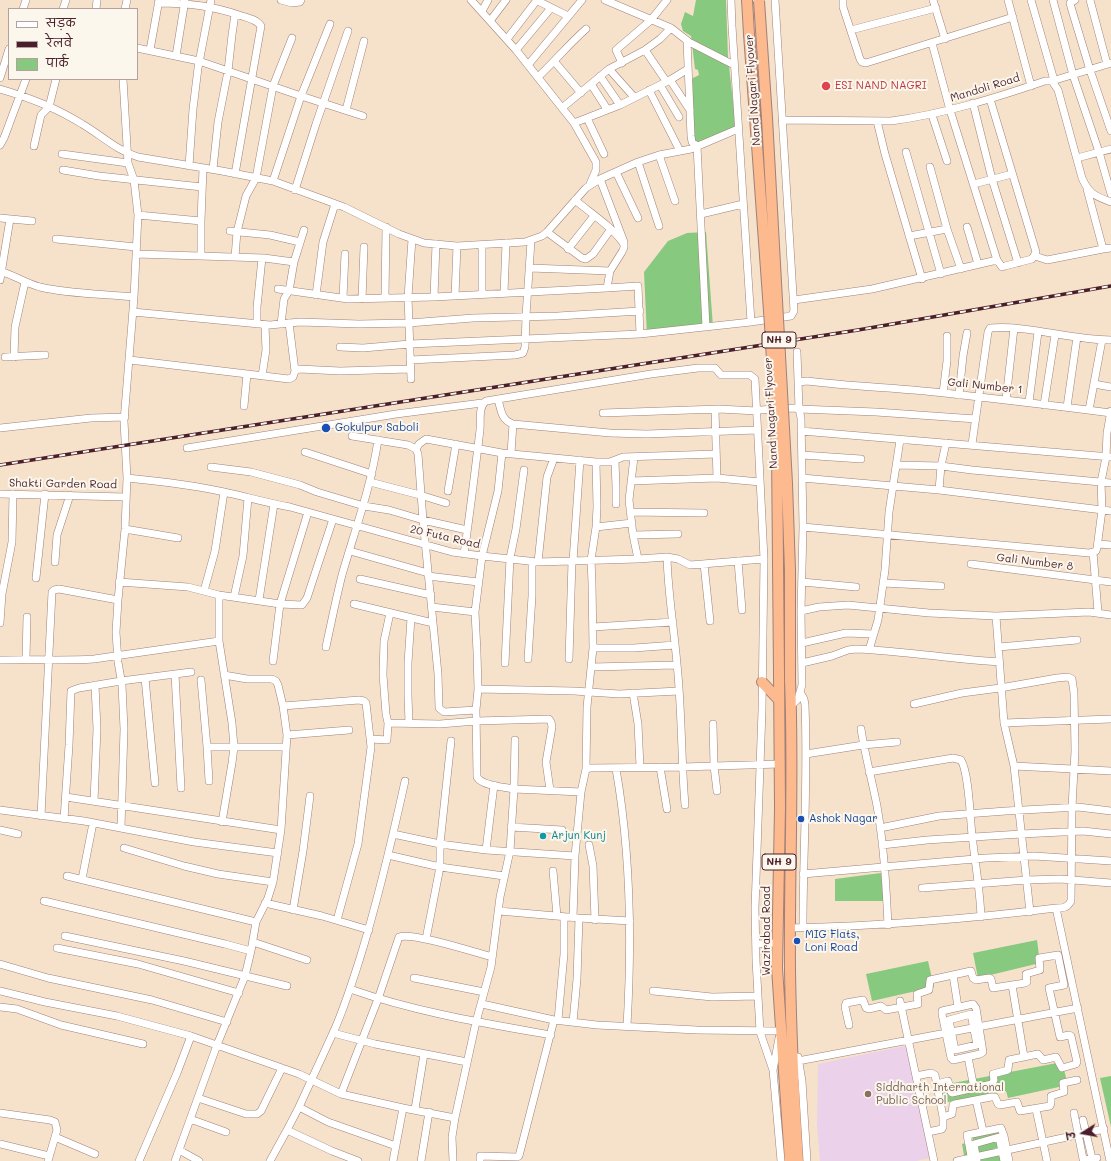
<!DOCTYPE html>
<html>
<head>
<meta charset="utf-8">
<style>
  body { margin:0 }
  #map { position:relative; width:1111px; height:1161px; overflow:hidden; background:#f6e2ca; font-family:Mali,"Playpen Sans Deva",sans-serif }
  canvas { display:block }
  .legend { position:absolute; left:8px; top:8px; width:130px; height:72px; box-sizing:border-box; background:#fbf7ec; border:1px solid #b4a19f; margin:0; padding:5px 7px; list-style:none; font-size:12px; color:#4a1f2b }
  .legend li { display:flex; align-items:center; gap:8px; height:20px }
  .legend b { width:20px; border:1px solid #b4a19f }
  .north { position:absolute; left:1063px; top:1113px; width:40px; height:40px; -webkit-text-stroke:3px #fbf7ec; paint-order:stroke; rotate:259deg; font-size:11px; font-weight:700; line-height:16px; text-align:center; color:#4a1f2b }
  .north::after { content:''; display:block; margin:auto; width:14px; height:18px; background:#4a1f2b; clip-path:polygon(50% 0,100% 100%,50% 72%,0 100%) }
</style>
</head>
<body>
<div id="map">
<canvas width="1111" height="1161"></canvas>
<ul class="legend">
<li><b style="height:5px;background:#fff"></b>सड़क</li>
<li><b style="height:5px;background:#4a1f2b"></b>रेलवे</li>
<li><b style="height:11px;background:#88c980"></b>पार्क</li>
</ul>
<div class="north">उ</div>
</div>
<script>
const context = document.querySelector('canvas').getContext('2d');
context.lineJoin = 'round';
function fillPath(path, color) {
  context.fillStyle = color;
  context.fill(path, 'evenodd');
}
function strokePath(path, color, width, dash) {
  context.strokeStyle = color;
  context.lineWidth = width;
  context.lineCap = dash ? 'butt' : 'round';
  context.setLineDash(dash || []);
  context.stroke(path);
}
function write(font, color, halo, rows, align = 'center') {
  context.font = font + ' Mali,sans-serif';
  context.lineWidth = 4;
  context.setLineDash([]);
  context.textBaseline = 'middle';
  context.strokeStyle = halo;
  context.fillStyle = color;
  for (const [text, x, y, turn = 0] of rows) {
    context.save();
    context.translate(x, y);
    context.rotate((+turn || 0) * Math.PI / 180);
    context.textAlign = isNaN(turn) ? turn : align;
    if (halo) context.strokeText(text, 0, 0);
    context.fillText(text, 0, 0);
    context.restore();
  }
}
const built = new Path2D(`
  M909,1045L930,1158L916,1161H820L817,1125L818,1064Z`);
const green = new Path2D(`
  M696,0H726L728,57L736,128L698,144L693,140L691,81L693,78L699,75L698,70L695,69L691,36L683,31L681,24L685,12L693,16Z
  M706,232L713,327L647,336L644,272L668,241L687,233Z
  M881,873L884,901H835V879Z
  M1037,940L1040,963L978,978L973,953Z
  M928,961L934,987L872,1001L866,974Z
  M1062,1062L1068,1085L1008,1098L1006,1091L938,1104L934,1083L948,1084Z
  M1111,1076V1127L1100,1078Z
  M998,1126L1005,1161H965L962,1144L973,1141L971,1132Z`);
const minor = new Path2D(`
  M281,0L292,3L300,2L301,0
  M471,0L516,50L574,123L596,162V170L590,184
  M536,0L568,16
  M605,0L671,28L689,42L734,65
  M731,0L732,26L751,322
  M843,0V7L860,59L862,62L866,63L1013,17
  M933,0L945,39
  M1008,0L1031,86
  M1031,0L1054,80
  M1053,0L1073,75L1099,152L1111,194
  M1075,0L1070,3L1071,7L1090,70L1111,131
  M1090,0L1107,64
  M158,3C189,3 213,6 242,16C249,18 257,20 261,26L235,174
  M23,9L26,0
  M63,9L66,0
  M96,9L97,0
  M125,9L127,0
  M482,11L488,0
  M490,21L506,0
  M851,30L936,8
  M507,39L537,0
  M687,41L691,136L692,142L697,146
  M137,48L199,61L301,96L363,116
  M150,50L159,0
  M516,50L551,8
  M645,50L666,81
  M176,56L185,0
  M554,61L581,93
  M622,63L616,50L651,20L667,0
  M528,65L582,0
  M609,69L634,97
  M600,76L620,105
  M538,77C555,61 569,44 586,29
  M0,78L9,49
  M670,80L690,110
  M1052,81L1111,63
  M591,84L607,109
  M660,85L679,117
  M0,89C28,97 57,108 82,124C101,135 116,150 138,157L222,171L273,181L344,207L399,234L424,243L457,246L525,242L542,236L547,232L586,188L600,179L638,162L659,155L691,149L738,129
  M649,90L680,151
  M990,99L1036,252L1032,259L1005,266L1002,267L997,260
  M973,103L992,179L1018,263
  M562,108L609,69L645,50L660,39L671,28
  M346,110L364,41
  M932,115L947,161
  M587,118L604,154
  M783,120L891,121C944,114 995,98 1045,81H1052L1058,90L1082,178C1089,194 1095,196 1111,202
  M877,121L885,154L922,279
  M574,123L620,105L670,80L688,69
  M0,145L4,138L26,79
  M34,146L41,115L49,107L56,79
  M697,146L706,327
  M906,152L941,274
  M62,154L128,163
  M659,155L675,201
  M1077,158L1111,149
  M638,162L659,226
  M189,166L193,109L198,68L211,0
  M930,167L947,229L961,269
  M213,169L218,122L228,71L232,35L235,14
  M63,170L99,176L202,187
  M616,172L638,218
  M600,179L624,242
  M273,181L301,96L330,24
  M974,184L1012,174
  M1087,189L1103,249
  M295,190L316,124L348,31
  M701,214L743,204
  M138,215L201,221
  M0,218L32,221
  M967,227L978,264
  M230,231L270,235L300,242
  M547,232L582,258L586,259L593,254L611,229
  M909,236L947,229
  M56,239L136,247
  M568,249L594,216
  M136,254L264,258L294,262
  M201,256V221L203,168
  M1035,256L1047,260L1103,249L1111,248
  M235,257L237,232L246,196L256,178L273,86L292,38
  M530,268L610,271
  M0,271C14,275 25,283 40,287C69,294 104,294 134,297
  M0,280L10,219
  M278,289L348,299L434,297L607,288
  M504,293L506,243
  M482,294V245
  M316,295L323,242L335,204
  M455,296L457,246
  M434,297L436,244
  M343,298L345,254
  M385,298L386,227
  M362,299L364,247
  M794,300L872,289L997,260L950,110L932,43
  M133,312L270,325L300,322L359,324L409,323L473,318L558,316L640,311
  M289,323L295,371
  M257,324V307L262,258
  M281,324L284,299L289,291L294,262L304,230
  M640,334L751,322L791,316L794,311L775,0
  M340,347L363,348L410,344L640,334L638,286L607,288L610,271L622,252C624,248 625,246 623,243C615,229 588,211 575,200
  M5,357L45,355
  M14,357L15,327L25,282
  M130,360L289,379L293,377L295,371L299,369L340,371L410,369
  M410,360L515,355L523,353L525,347L526,316L531,241
  M262,376L266,350L265,325
  M411,379L408,297L412,239
  M799,382L807,381C855,387 905,388 953,394C1006,400 1058,406 1111,413
  M1094,384L1111,387
  M943,393L947,361V336
  M959,395L963,356L967,333
  M498,399C501,410 501,420 513,424L610,433L647,434L757,430
  M1006,400L1014,328
  M1029,402L1038,332
  M1044,405L1055,335
  M244,406L247,374
  M1067,407L1077,337
  M715,410L717,478
  M1089,410L1102,340
  M603,413L719,409L757,411L760,410L794,408L799,409L876,412L976,419
  M0,428L91,418L125,417
  M801,431L1111,457
  M352,436L408,445L416,449L418,454L423,520L438,674L439,708L444,712L476,710
  M972,444L988,332L990,328C1030,325 1070,340 1111,340
  M187,448L396,414L482,403
  M416,449L419,444L426,439L502,453L596,462H610L623,457L716,454
  M305,452L372,474
  M502,453L498,491L482,556L475,612L477,652L478,689L476,710L477,777C482,786 504,787 514,789L515,740
  M511,453L513,424
  M802,455L861,459
  M634,457L629,500L633,535L638,559
  M615,461L616,487V504
  M897,465L941,466L972,470L1111,483
  M211,467L251,472L300,485L317,492L364,506L389,510L423,520L467,530
  M127,478C159,481 192,485 224,492C247,497 268,503 290,507L452,552L482,556L538,562L638,559L667,557L678,559L690,565L764,559
  M802,478L939,490L1111,511
  M631,481L717,478L760,482
  M370,482L420,495L446,503
  M939,490L941,466L946,443
  M448,491L456,444
  M0,494L126,497
  M630,512L704,513
  M596,527L632,523
  M803,527L1089,553L1096,551L1097,548L1102,510L1101,482L1106,457L1107,433L1111,411
  M125,529L178,538
  M633,535L678,534
  M1098,544L1111,545
  M350,551L428,573
  M1093,552L1098,612
  M464,554C470,513 475,471 480,430C481,421 478,407 486,401L651,374L698,368H715L721,375H750L755,379L764,559L762,710L755,908L756,960L760,1032L773,1070
  M667,557C668,593 674,629 677,664C682,711 681,758 685,805
  M573,561L580,460
  M738,561L742,610
  M55,562L57,535L70,495
  M538,562L547,477L554,458
  M704,564L710,621
  M971,564L1111,582
  M428,576L478,582
  M36,578L45,494
  M360,579L431,595
  M119,582L188,587L219,595L280,604L302,605L307,598L333,519
  M802,582L856,587
  M883,583L941,586
  M204,591L215,551L224,492
  M219,595V641L232,723L234,747L232,763L222,822
  M234,597L243,556L248,498
  M259,600L274,504
  M354,604L433,623
  M432,607L475,612
  M801,611L819,607L848,605L929,613L996,616L1089,612L1111,615
  M996,616L1004,723L1014,766L1111,771
  M0,623L2,594L12,542L13,494
  M593,627L673,622
  M802,643L846,633L873,634
  M326,647C331,623 336,599 342,575C355,530 371,487 378,440
  M999,647L1077,640
  M593,648H634L675,645
  M869,650L878,620L885,570L889,512L900,440
  M26,659L27,617
  M528,659L532,596V561
  M569,659L572,561
  M0,660C31,659 63,661 94,659L219,641
  M273,661L280,604L308,512
  M505,663L510,558L516,529L524,470
  M802,663L832,656L848,650L856,649C904,651 951,659 999,662
  M592,667L677,665
  M175,674L181,788
  M145,678L155,783
  M201,680L207,747H286
  M478,689L574,691L619,694L679,691
  M800,692L804,699L805,705C808,779 803,853 803,928
  M633,693L638,724L640,767
  M914,704L962,693L1000,688L1057,678L1068,677L1072,679L1074,693L1075,751L1072,807L1071,901C1067,908 1064,908 1056,908
  M283,706L359,700L364,701L366,703L371,747L358,844L337,920
  M791,706L798,699L802,685L801,611L803,527L801,418L799,409L797,352
  M388,723L440,724L476,721L549,719L551,722L552,727L546,762L550,790
  M409,723L408,696V663L411,618
  M1004,723L1111,719
  M713,724L714,766L717,791
  M861,729C865,755 872,780 877,806C884,846 886,885 888,925
  M287,735L349,730
  M371,739L387,740L388,723L386,714L383,675L384,641L390,613
  M207,747L209,781
  M806,754L863,745L897,742
  M1014,766L1030,912
  M660,767L667,809
  M586,769L587,707L593,648L592,583L591,560L596,527L597,507L596,462
  M616,769C631,854 632,940 627,1026
  M869,772L953,758L961,760C969,773 970,817 972,835C975,862 980,889 981,917
  M405,781C392,840 378,900 360,958C352,983 344,1009 333,1033L375,1044L467,1062
  M66,797L281,830
  M94,801L97,729L95,685
  M0,810L84,821L194,842L278,853
  M41,816L52,592L54,590L59,589L118,600
  M64,819L69,745L71,691L79,688L121,681L191,672
  M511,827L562,830
  M121,828L124,729L122,685L118,662L116,632L118,600L125,529L127,478L124,421L134,297L138,215L134,180L128,163L123,79
  M880,828L939,816L1006,811L1078,807L1111,811
  M0,830L18,834
  M393,834L440,844L486,850L575,856
  M589,845L593,866L595,920
  M882,845L927,840L1021,834L1083,831L1111,834
  M124,848L184,866L218,874L273,882
  M486,850L494,785
  M388,855L440,867L504,876
  M553,871L557,916
  M803,874L986,858L1034,856L1111,861
  M67,876L256,922
  M82,879L93,823
  M922,888L1027,880L1060,879L1111,883
  M44,901L225,944L251,951
  M265,903L322,916L369,930
  M293,910L303,851L310,796
  M499,911L579,918L630,921
  M573,918L575,856L581,792
  M790,928C879,926 968,919 1056,908L1110,1161
  M65,936L184,961L287,986
  M426,939L440,867V844L451,741
  M253,942L307,960
  M756,944L778,943
  M57,948L138,964L239,993
  M0,964L48,978L152,1000L227,1022
  M953,975L958,1007
  M414,978L484,992
  M350,989C415,1012 483,1023 551,1035
  M0,991L45,1002L117,1016L191,1036L299,1074L341,1094L403,1108L455,1118
  M653,991L712,997L758,996
  M900,1001L934,1161
  M482,1004L554,1020L597,1025L697,1030L780,1031
  M973,1004L976,1008L983,1052L980,1054L953,1060L951,1058L942,1014V1011Z
  M0,1007L17,1009L61,1025L143,1044
  M971,1014L977,1045L955,1050L949,1020Z
  M558,1020L564,954V917
  M573,1022L577,979L579,918
  M849,1025L845,1007L846,1003L863,1000L866,1008L869,1009L881,1006L886,1010L918,1004L917,994L929,990L930,980L971,971L973,978L976,980L989,978L991,979L993,988L1012,985L1024,1057
  M333,1033L299,1107L328,1122L396,1146
  M779,1038L773,1070L781,1161
  M798,1057L802,1081L807,1161
  M968,1057L974,1088
  M798,1061L1078,1008
  M916,1076L931,1073L935,1075L943,1117
  M937,1084L948,1081L951,1092L952,1093L992,1084L994,1080L993,1074L1008,1070L1009,1060L1038,1054L1043,1060L1056,1057L1062,1068L1076,1064L1077,1062L1071,1036L1069,1035L1060,1037L1049,988L1064,985L1058,955L1039,958L1040,970L1026,974L1027,982L1025,983L1012,985
  M341,1094L378,999L399,937C413,932 474,952 492,957
  M198,1098L246,1114H257L261,1111L282,1068
  M976,1100L983,1131
  M415,1109L424,1054
  M1036,1109L1047,1161
  M0,1113L50,1120L55,1122L57,1130L48,1161
  M1074,1113L1083,1159L1085,1160L1097,1158
  M190,1119L226,1132
  M1083,1120L1091,1154
  M287,1130L299,1107
  M928,1132L942,1129L943,1127V1117L952,1114L953,1105L955,1104L991,1097H995L998,1104L1000,1105L1017,1102L1020,1111L1050,1106L1051,1103V1096L1064,1092L1063,1083L1077,1080
  M55,1137L95,1154
  M0,1144L49,1156
  M179,1150L199,1161
  M139,1161L177,1073L191,1036
  M175,1161L217,1045L245,976L251,951L256,922L268,898L273,882L281,830L287,735L283,706L278,685L276,681L272,679H247L224,675
  M270,1161L287,1130L332,1151L358,1161
  M393,1161L403,1108
  M421,1161L429,1112
  M453,1161L452,1137L455,1118L476,1022L491,967L500,897L510,851L514,789L581,792L586,769L590,768L682,767L780,764
  M480,1161V1156L517,1157L519,1156L554,1020
  M957,1161L1104,1129
  M972,1161L967,1135L1001,1128L1004,1136L1009,1161
  M977,1161L974,1144L999,1137L1004,1161`);
const highway = new Path2D(`
  M747,0L749,34
  M779,675L780,808L777,968L790,1161
  M790,680C794,776 789,874 790,970C791,1034 794,1098 798,1161
  M762,682L779,700`);
const rail = new Path2D(`
  M0,465L858,330L1111,286`);
const highwayBridge = new Path2D(`
  M759,1L767,118L787,483L790,570V680
  M749,34L770,325L777,451L779,675`);
const markers = [
  [826,86,5,"#e0444e"],
  [326,428,5,"#1a4fb4"],
  [801,819,4,"#1a4fb4"],
  [543,836,4,"#0f9aa8"],
  [797,941,4,"#1a4fb4"],
  [868,1094,4,"#8d6e63"]
];
const shields = [
  [779,340,34],
  [779,862,34]
];
const shieldNames = [
  ["NH 9",779,340],
  ["NH 9",779,862]
];
const healthNames = [
  ["ESI NAND NAGRI",835,86]
];
const streetNames = [
  ["Mandoli Road",985,88,-17],
  ["Nand Nagari Flyover",753,90,-94],
  ["Gali Number 1",985,386,6],
  ["Nand Nagari Flyover",771,413,-93],
  ["Shakti Garden Road",63,484,1],
  ["20 Futa Road",445,537,13],
  ["Gali Number 8",1035,562,7],
  ["Wazirabad Road",767,931,-90]
];
const transitNames = [
  ["Gokulpur Saboli",335,428],
  ["Ashok Nagar",809,819],
  ["MIG Flats,",805,935],
  ["Loni Road",805,948]
];
const cultureNames = [
  ["Arjun Kunj",551,836]
];
const educationNames = [
  ["Siddharth International",876,1088],
  ["Public School",876,1101]
];
fillPath(built, '#ecd1ea');
fillPath(green, '#88c980');
strokePath(minor, '#a0807a', 8);
strokePath(highway, '#a0807a', 12);
strokePath(minor, '#fff', 7);
strokePath(highway, '#fcba8e', 10);
strokePath(rail, '#4a1f2b', 3.5);
strokePath(rail, '#fbf7ec', 2, [6]);
strokePath(highwayBridge, '#a0807a', 12, []);
strokePath(highwayBridge, '#fcba8e', 10);
for (const [x, y, r, color] of markers) {
  const dot = new Path2D();
  dot.arc(x, y, r, 0, 2 * Math.PI);
  context.fillStyle = color;
  context.fill(dot);
  strokePath(dot, '#fbf7ec', 1.5);
}
for (const [x, y, w] of shields) {
  const box = new Path2D();
  box.roundRect(x - w / 2, y - 8, w, 16, 3);
  context.fillStyle = '#fbf7ec';
  context.fill(box);
  strokePath(box, '#4a1f2b', 1);
}
write('bold 10px', '#4a1f2b', null, shieldNames);
write('11px', '#be3a42', '#fbf7ec', healthNames, 'left');
write('11px', '#4a1f2b', '#fbf7ec', streetNames);
write('11px', '#164399', '#fbf7ec', transitNames, 'left');
write('11px', '#0d838f', '#fbf7ec', cultureNames, 'left');
write('11px', '#785e54', '#fbf7ec', educationNames, 'left');
</script>
</body>
</html>
